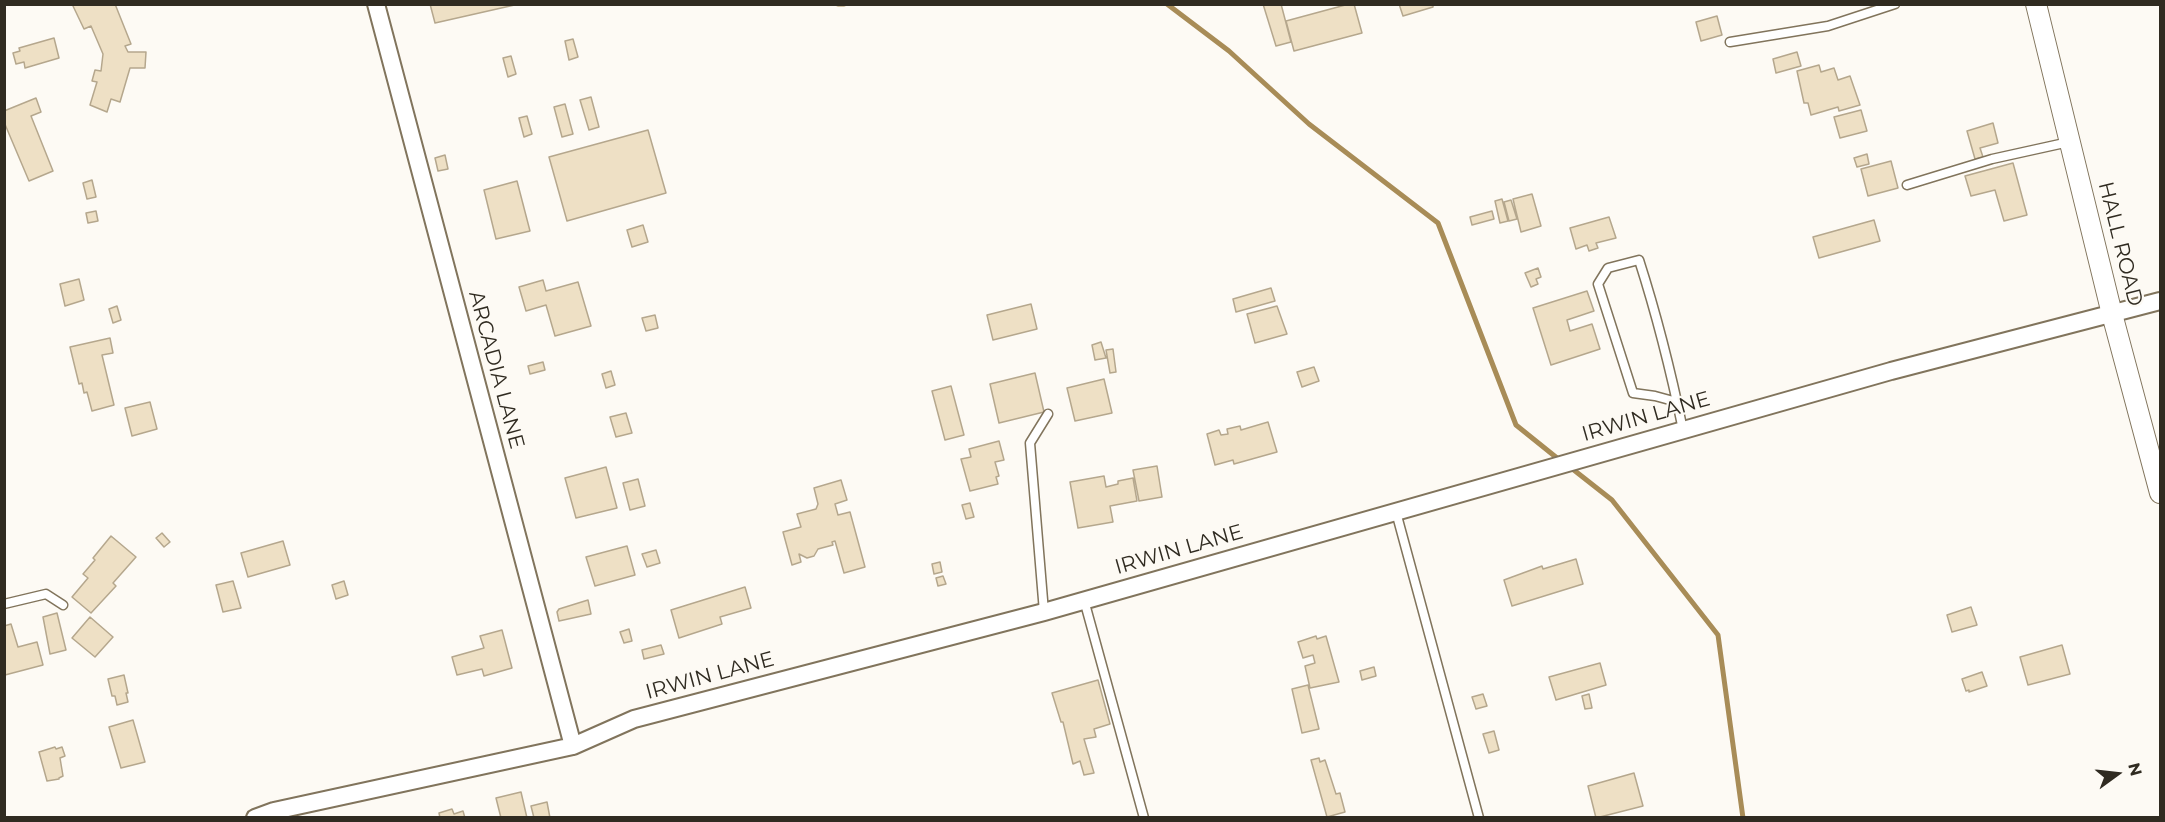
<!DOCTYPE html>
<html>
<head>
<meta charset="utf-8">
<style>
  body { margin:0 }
  #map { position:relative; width:2165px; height:822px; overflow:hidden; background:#fdfaf4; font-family:Montserrat,sans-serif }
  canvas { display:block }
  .frame { position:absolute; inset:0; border:6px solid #302b21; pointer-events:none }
  .north { position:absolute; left:2087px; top:744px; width:60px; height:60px; -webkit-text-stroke:4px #fdfaf4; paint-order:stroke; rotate:75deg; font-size:16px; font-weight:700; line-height:24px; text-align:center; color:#302b21 }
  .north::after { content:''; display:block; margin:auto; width:21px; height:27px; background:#302b21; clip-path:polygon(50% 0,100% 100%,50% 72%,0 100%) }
</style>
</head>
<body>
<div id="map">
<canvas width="2165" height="822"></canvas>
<div class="frame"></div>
<div class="north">N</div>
</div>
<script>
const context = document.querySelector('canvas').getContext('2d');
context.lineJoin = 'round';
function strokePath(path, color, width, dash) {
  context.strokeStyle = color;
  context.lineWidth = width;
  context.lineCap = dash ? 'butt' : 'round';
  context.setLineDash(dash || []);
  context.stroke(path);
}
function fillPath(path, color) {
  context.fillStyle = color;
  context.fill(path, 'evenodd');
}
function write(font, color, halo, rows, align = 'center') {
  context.font = font + ' Montserrat,sans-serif';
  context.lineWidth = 4.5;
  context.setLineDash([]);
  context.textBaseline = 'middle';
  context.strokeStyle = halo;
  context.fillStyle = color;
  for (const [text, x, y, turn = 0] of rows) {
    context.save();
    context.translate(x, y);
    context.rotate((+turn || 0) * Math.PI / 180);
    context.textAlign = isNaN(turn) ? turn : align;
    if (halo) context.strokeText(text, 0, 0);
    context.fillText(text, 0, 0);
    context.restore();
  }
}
const stream = new Path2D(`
  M838,4H844
  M1167,4L1229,51L1309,124L1438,223L1516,425L1562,462
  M1570,467L1612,500L1718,635L1743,818`);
const building = new Path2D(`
  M76,4H115L131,44L125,46L128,52H146L145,68H130L120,102L111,99L107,112L90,105L97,82L92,81L95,70L101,71L103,54L91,26L84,29L73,6Z
  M430,4H519L435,23Z
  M1263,4H1281L1291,42L1276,46Z
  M1349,4H1354L1362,33L1294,51L1286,21Z
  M1399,4H1433V7L1403,16Z
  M1717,16L1722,35L1701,41L1696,22Z
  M54,38L59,58L25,68L24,62L16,64L13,53L20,51L19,48Z
  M573,39L578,57L569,60L565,41Z
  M1797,52L1801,66L1776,73L1773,59Z
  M511,56L516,74L508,77L503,58Z
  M1819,65L1821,72L1834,68L1838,80L1850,76L1860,105L1839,111L1838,107L1811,115L1808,103H1804L1797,71Z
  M591,97L599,127L589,130L580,100Z
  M36,98L41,112L31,116L53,171L29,181L4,122V111Z
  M565,104L573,134L562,137L554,107Z
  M1861,110L1867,131L1840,138L1834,117Z
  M527,116L532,134L524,137L519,118Z
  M1993,123L1998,143L1980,148L1983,157L1975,159L1967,131Z
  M648,130L666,193L567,221L549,157Z
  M1867,154L1869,164L1857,167L1854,158Z
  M445,155L448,169L438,171L435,158Z
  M1891,161L1898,188L1868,196L1861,169Z
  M2013,163L2027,215L2004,221L1995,190L1971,196L1965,176Z
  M92,180L96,197L87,199L83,183Z
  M517,181L530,231L496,239L484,190Z
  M1532,194L1541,226L1521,232L1513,199Z
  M1502,199L1508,221L1500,223L1495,201Z
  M1511,200L1517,219L1509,221L1504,202Z
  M96,211L98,221L88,223L86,213Z
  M1492,211L1494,219L1472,225L1470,217Z
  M1609,217L1616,238L1596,243L1598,248L1589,251L1587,245L1576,249L1570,228Z
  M1874,220L1880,241L1819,258L1813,237Z
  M643,225L648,242L632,247L627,230Z
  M1538,268L1541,277L1536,279L1538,284L1531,287L1525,273Z
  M79,279L84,300L65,306L60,284Z
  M543,280L546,291L578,282L591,326L555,336L546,305L526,311L519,287Z
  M1271,288L1275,301L1236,312L1233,299Z
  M1587,291L1594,311L1567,320L1570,331L1592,324L1600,349L1551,365L1533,308Z
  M1031,304L1037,329L993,340L987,315Z
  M117,306L121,320L113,323L109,309Z
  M1277,306L1287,334L1255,343L1247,314Z
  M655,315L658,328L646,331L642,318Z
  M110,338L113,353L102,355L114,405L92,411L87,392L84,393L82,383L79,384L70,347Z
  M1101,342L1106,358L1095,360L1092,345Z
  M1113,349L1116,372L1110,373L1106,350Z
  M543,362L545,370L530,374L528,366Z
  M1314,367L1319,381L1302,387L1297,372Z
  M611,371L615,385L606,388L602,374Z
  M1035,373L1044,412L999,423L990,384Z
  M1104,379L1112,413L1075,421L1067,388Z
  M951,386L964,435L945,440L932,391Z
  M150,402L157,429L132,436L125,408Z
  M626,413L632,433L616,437L610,417Z
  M1268,422L1277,452L1234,464L1233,460L1215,465L1207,434L1219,430L1221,435L1228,434L1227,429L1240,426L1241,430Z
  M999,441L1004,460L995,462L999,476L996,477L998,484L970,491L961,459L971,457L969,449Z
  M1157,466L1162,497L1139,501L1133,470Z
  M606,467L617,508L576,518L565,478Z
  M1104,476L1106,487L1118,484V481L1133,478L1137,501L1110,506L1113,522L1078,528L1070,482Z
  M638,479L645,506L630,510L623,483Z
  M841,480L847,500L835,504L838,515L850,512L865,567L844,573L835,541L832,542L833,545L818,549L814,556L807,558L799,554L801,562L792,565L783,532L801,527L797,514L816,509L818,504L814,488Z
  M970,503L974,517L966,519L962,505Z
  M162,533L170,542L164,547L156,538Z
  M111,536L136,557L113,583L116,586L91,613L72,597L88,578L83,574L95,560L93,558Z
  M283,541L290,565L248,577L241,553Z
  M627,546L635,575L595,586L586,557Z
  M656,550L660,563L647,567L642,554Z
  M1576,559L1583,584L1512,606L1504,580L1542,566L1543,569Z
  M940,562L942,572L934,574L932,564Z
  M943,576L946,584L938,586L936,578Z
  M233,581L241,608L223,612L216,585Z
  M344,581L348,595L336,599L332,585Z
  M745,587L751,608L720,617L722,624L679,638L671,610Z
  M588,600L591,614L559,621L557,612L559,609Z
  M1971,607L1977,625L1952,632L1947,615Z
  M57,613L66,650L50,654L43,617Z
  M90,617L113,637L95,657L72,638Z
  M11,624L18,647L37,642L43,665L5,675L4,626Z
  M629,629L632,641L624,643L620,632Z
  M502,630L512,668L484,676L482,669L457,675L452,657L484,648L480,636Z
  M1316,636L1317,639L1326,636L1339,682L1310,688L1305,666L1315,663L1313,655L1303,658L1298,642Z
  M661,645L664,654L644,659L642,650Z
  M2062,645L2070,674L2028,685L2020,657Z
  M1600,663L1606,685L1556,700L1549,677Z
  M1374,667L1376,676L1362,680L1360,671Z
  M1982,672L1987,686L1969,692V690L1966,691L1962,679Z
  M124,675L128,693H126L128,702L117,705L115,696H112L108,679Z
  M1098,680L1110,724L1094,729L1096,737L1084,739L1094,773L1084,775L1080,761L1073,764L1063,722H1061L1052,693Z
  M1308,685L1319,729L1302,733L1292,689Z
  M1483,694L1487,706L1476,709L1472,697Z
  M1589,694L1592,708L1585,709L1582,696Z
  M133,720L145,762L121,768L109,727Z
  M1494,731L1499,750L1489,753L1483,734Z
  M55,747L56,749L62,747L65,756L60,758L63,776L59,778V779L47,781L39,752Z
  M1319,758L1320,762L1325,760L1336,794L1340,793L1345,812L1327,817L1311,760Z
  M1634,773L1643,806L1596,818L1588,786Z
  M521,792L527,818H501L496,798Z
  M547,802L550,818H534L531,806Z
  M452,809L454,814L463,811L465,818H440L439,813Z`);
const service = new Path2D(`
  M1730,42L1828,26L1895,4
  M1907,185L1992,159L2069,142
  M1677,402L1655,396L1633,393L1598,284L1608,268L1639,260C1657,316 1671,372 1683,430
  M1396,512L1479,818
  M1084,600L1144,818
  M4,604L46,594L63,605
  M1044,612L1030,443L1048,414`);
const minor = new Path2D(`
  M376,4L573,746
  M255,818L274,811L573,746L634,719L1044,612L1891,371L2160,301`);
const tertiary = new Path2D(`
  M2036,4L2112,314L2160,493`);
const streetNames = [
  ["HALL ROAD",2120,244,76],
  ["ARCADIA LANE",496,370,75],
  ["IRWIN LANE",1646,417,-16],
  ["IRWIN LANE",1179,550,-16],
  ["IRWIN LANE",710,676,-15]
];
strokePath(stream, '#a88c57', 5);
fillPath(building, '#eee0c5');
strokePath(building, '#b5a78d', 1.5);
strokePath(service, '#81745c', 11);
strokePath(minor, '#81745c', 20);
strokePath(tertiary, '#81745c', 22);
strokePath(service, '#fff', 8);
strokePath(minor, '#fff', 16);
strokePath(tertiary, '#fff', 20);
write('21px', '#302b21', '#fdfaf4', streetNames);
</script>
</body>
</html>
